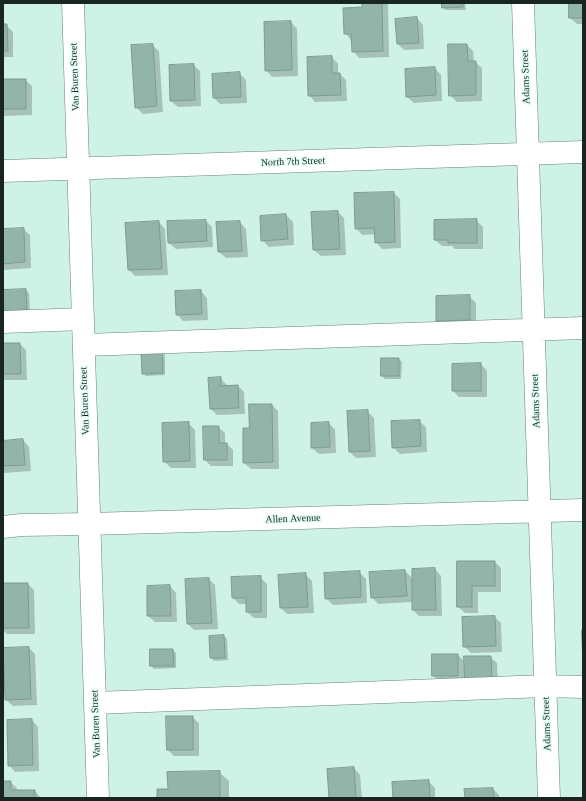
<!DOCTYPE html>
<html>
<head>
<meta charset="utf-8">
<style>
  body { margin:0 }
  #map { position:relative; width:586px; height:801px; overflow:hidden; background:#cff2e6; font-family:Georgia,serif }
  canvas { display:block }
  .frame { position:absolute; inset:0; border:4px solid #182521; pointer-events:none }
</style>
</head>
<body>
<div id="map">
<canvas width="586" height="801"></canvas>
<div class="frame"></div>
</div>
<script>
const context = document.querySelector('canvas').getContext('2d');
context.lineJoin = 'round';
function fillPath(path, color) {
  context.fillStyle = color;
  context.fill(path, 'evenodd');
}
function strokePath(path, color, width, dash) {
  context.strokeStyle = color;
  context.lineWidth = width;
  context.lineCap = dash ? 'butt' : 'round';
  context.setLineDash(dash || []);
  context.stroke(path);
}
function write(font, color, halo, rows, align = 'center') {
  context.font = font + ' Georgia,serif';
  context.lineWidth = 3;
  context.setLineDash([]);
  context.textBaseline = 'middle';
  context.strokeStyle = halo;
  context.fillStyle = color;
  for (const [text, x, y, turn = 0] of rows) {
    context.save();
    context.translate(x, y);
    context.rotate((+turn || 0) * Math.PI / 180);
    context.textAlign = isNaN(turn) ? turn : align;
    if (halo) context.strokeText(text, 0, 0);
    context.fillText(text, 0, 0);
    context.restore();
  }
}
const shadow = new Path2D(`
  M363,3H388L389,57L359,58L353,51L351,40L345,33L363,8Z
  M443,3H465L466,10H446L443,7Z
  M570,3H583V24H577L570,18Z
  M417,18L423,25L424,49L404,50L398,44Z
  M291,22L297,29L298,76L272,77L266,70Z
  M3,25H6L13,32V57H3Z
  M152,45L159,51L163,112L143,114L136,107Z
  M467,45L473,51L474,62H475L482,68V101L457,102L450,95Z
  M332,57L338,64V74H340L346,80L347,101L315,102L309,95Z
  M193,65L200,71L201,106L178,107L171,101Z
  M435,68L441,75L442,101L414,103L407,97Z
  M239,73L246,80L247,103L220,104L214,98Z
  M3,80H25L32,86V115L3,116Z
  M394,193L400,199L401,248L382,249L376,242V234L362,235L356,228Z
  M338,212L344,218L346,255L321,256L314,250Z
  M286,215L293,222L294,245L269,247L262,240L261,217Z
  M476,220L483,227V249H455L452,246H442L435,240Z
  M206,221L212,227L213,247L176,249L169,243Z
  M159,222L165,229L168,275L135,276L129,270Z
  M240,222L246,229L248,257L226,258L219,252Z
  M23,229L30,235L31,268L4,270L3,269V230Z
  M26,290L29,293L30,312L8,313Z
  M201,291L207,298L208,320L183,321L177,314Z
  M469,296L476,303V326L444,327L437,320Z
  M3,344H20L26,350L27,380H3Z
  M162,352L165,355V375L146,376L143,373Z
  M399,359L402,362L401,379H385L382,376Z
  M481,364L487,371V397H459L453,391Z
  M220,378L227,385V386H238L244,392L245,414L217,415L211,409Z
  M272,405L278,411L279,469H251L244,463L250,429Z
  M367,411L374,418L376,457L356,458L350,452Z
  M419,421L426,427L427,452L400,454L393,447Z
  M188,423L195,430L196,468H171L164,461Z
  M329,423L335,430L336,453L319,454L312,448Z
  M218,427L225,433V444H227L233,450V466H211L205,460Z
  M23,440L29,447L31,471L3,473V442Z
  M458,562H495L501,568V592H478V613H465L458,607Z
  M435,569L441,576L442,616H419L413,610V602L378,604L372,597L370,573L405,571L413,579Z
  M359,572L366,579L367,603L333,605L326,598Z
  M305,574L312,581L314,613L287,614L281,608Z
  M260,577L267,584V618H254L247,612V604H239L233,598Z
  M209,579L215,585L218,629L194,630L188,624Z
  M3,584H28L34,590L35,634H7L3,630Z
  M170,586L176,593L177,622H155L148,616Z
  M495,617L501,623L502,652L471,653L464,646Z
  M224,636L227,639L228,660L214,661L211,658L210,637Z
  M29,648L35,654L37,705L13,706L6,700Z
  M173,650L176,653V668L154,669L151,666Z
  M458,655L465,662L490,657L497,663L498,685H472L464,677V682H439L433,675Z
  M192,717L199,723V756H174L168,750Z
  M32,720L38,727L39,771L15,772L9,765Z
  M354,768L360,775L362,798H330Z
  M219,772L229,781V798H158L169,790Z
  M428,781L435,788V798H394Z
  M3,782H10L17,788V791H35L41,798H3Z
  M493,789L499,795V798H466Z`);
const building = new Path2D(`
  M362,3H382L383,51L352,52L351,34H344L343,8L362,7Z
  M442,3H463V7L442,8Z
  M569,3H583V18H569Z
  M417,17L419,43L397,44L395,19Z
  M291,21L292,70L265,71L264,22Z
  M3,24H7L8,51H3Z
  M153,44L157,106L135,108L131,45Z
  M448,44H467L468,61H476V95L449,96Z
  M332,56V73H340L341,95L308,96L307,57Z
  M194,64L195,100L170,101L169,65Z
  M435,67L436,95L406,97L405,69Z
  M240,72L241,97L213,98L212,74Z
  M3,79H26V109H3Z
  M394,192L395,242L375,243L374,228L355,229L354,193Z
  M338,211L340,249L313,250L311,212Z
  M286,214L288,239L261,241L260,216Z
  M477,219V243H448V240H434V220Z
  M206,220L207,241L168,243L167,221Z
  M159,221L162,269L128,270L125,223Z
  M240,221L242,251L218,252L216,222Z
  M24,228L25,262L3,264V229Z
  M26,289L27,310L4,311L3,290Z
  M201,290L202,314L176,315L175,291Z
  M470,295V320L436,321V296Z
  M3,343H20L21,374H3Z
  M162,351L163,373L142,374L141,352Z
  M381,358H399V376H381Z
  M481,363V391H452V364Z
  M221,377V386L238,385L239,408L210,409L208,378Z
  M249,404H272L273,462L243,463V428H249Z
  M368,410L370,451L349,452L347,411Z
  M420,420L421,446L392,448L391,421Z
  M189,422L190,461L163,462L162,423Z
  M329,422L330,447L311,448V423Z
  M203,426H219V443H227V460H204Z
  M23,439L25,465L3,466V441Z
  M457,561H495V586H472V607H457Z
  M435,568L436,610H412V569Z
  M405,570L407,596L371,598L369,572Z
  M360,571L361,597L325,599L324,573Z
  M306,573L308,607L280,608L278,575Z
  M261,576V612H246V598H232L231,577Z
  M209,578L212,623L187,624L185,579Z
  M3,583H28L29,628H3Z
  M170,585L171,616H147V586Z
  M495,616L496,646L463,647L462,617Z
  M582,630H583V667Z
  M224,635L225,658H210L209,636Z
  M29,647L31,699L5,700L3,648Z
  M150,649H173L174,666H150Z
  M432,654H458V676H432Z
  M464,656H491L492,679H465Z
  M166,716H193V750H167Z
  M32,719L33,765L8,766L7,720Z
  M354,767L356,798H329L327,769Z
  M220,771V798H157V789H168L167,772Z
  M429,780L430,798H393L392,782Z
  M3,781H11V790H35V798H3Z
  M493,788L494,798H465L464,789Z`);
const minor = new Path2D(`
  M73,3L98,798
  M523,3L549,798
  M3,171L583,152
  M3,322L83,319
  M84,345L583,328
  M3,527L21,525L89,524L583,510
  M95,703L545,686L583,687`);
const streetNames = [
  ["Van Buren Street",75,77,-92],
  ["Adams Street",526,77,-92],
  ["North 7th Street",293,162,-2],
  ["Van Buren Street",85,401,-92],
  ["Adams Street",536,401,-92],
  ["Allen Avenue",293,519,-2],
  ["Van Buren Street",96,724,-92],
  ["Adams Street",547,724,-92]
];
fillPath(shadow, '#0003');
fillPath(building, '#93b4a9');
strokePath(building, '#7c9c92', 1);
strokePath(minor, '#648479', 23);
strokePath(minor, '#fff', 22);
write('10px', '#182521', '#e2fdf4', streetNames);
</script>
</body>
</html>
